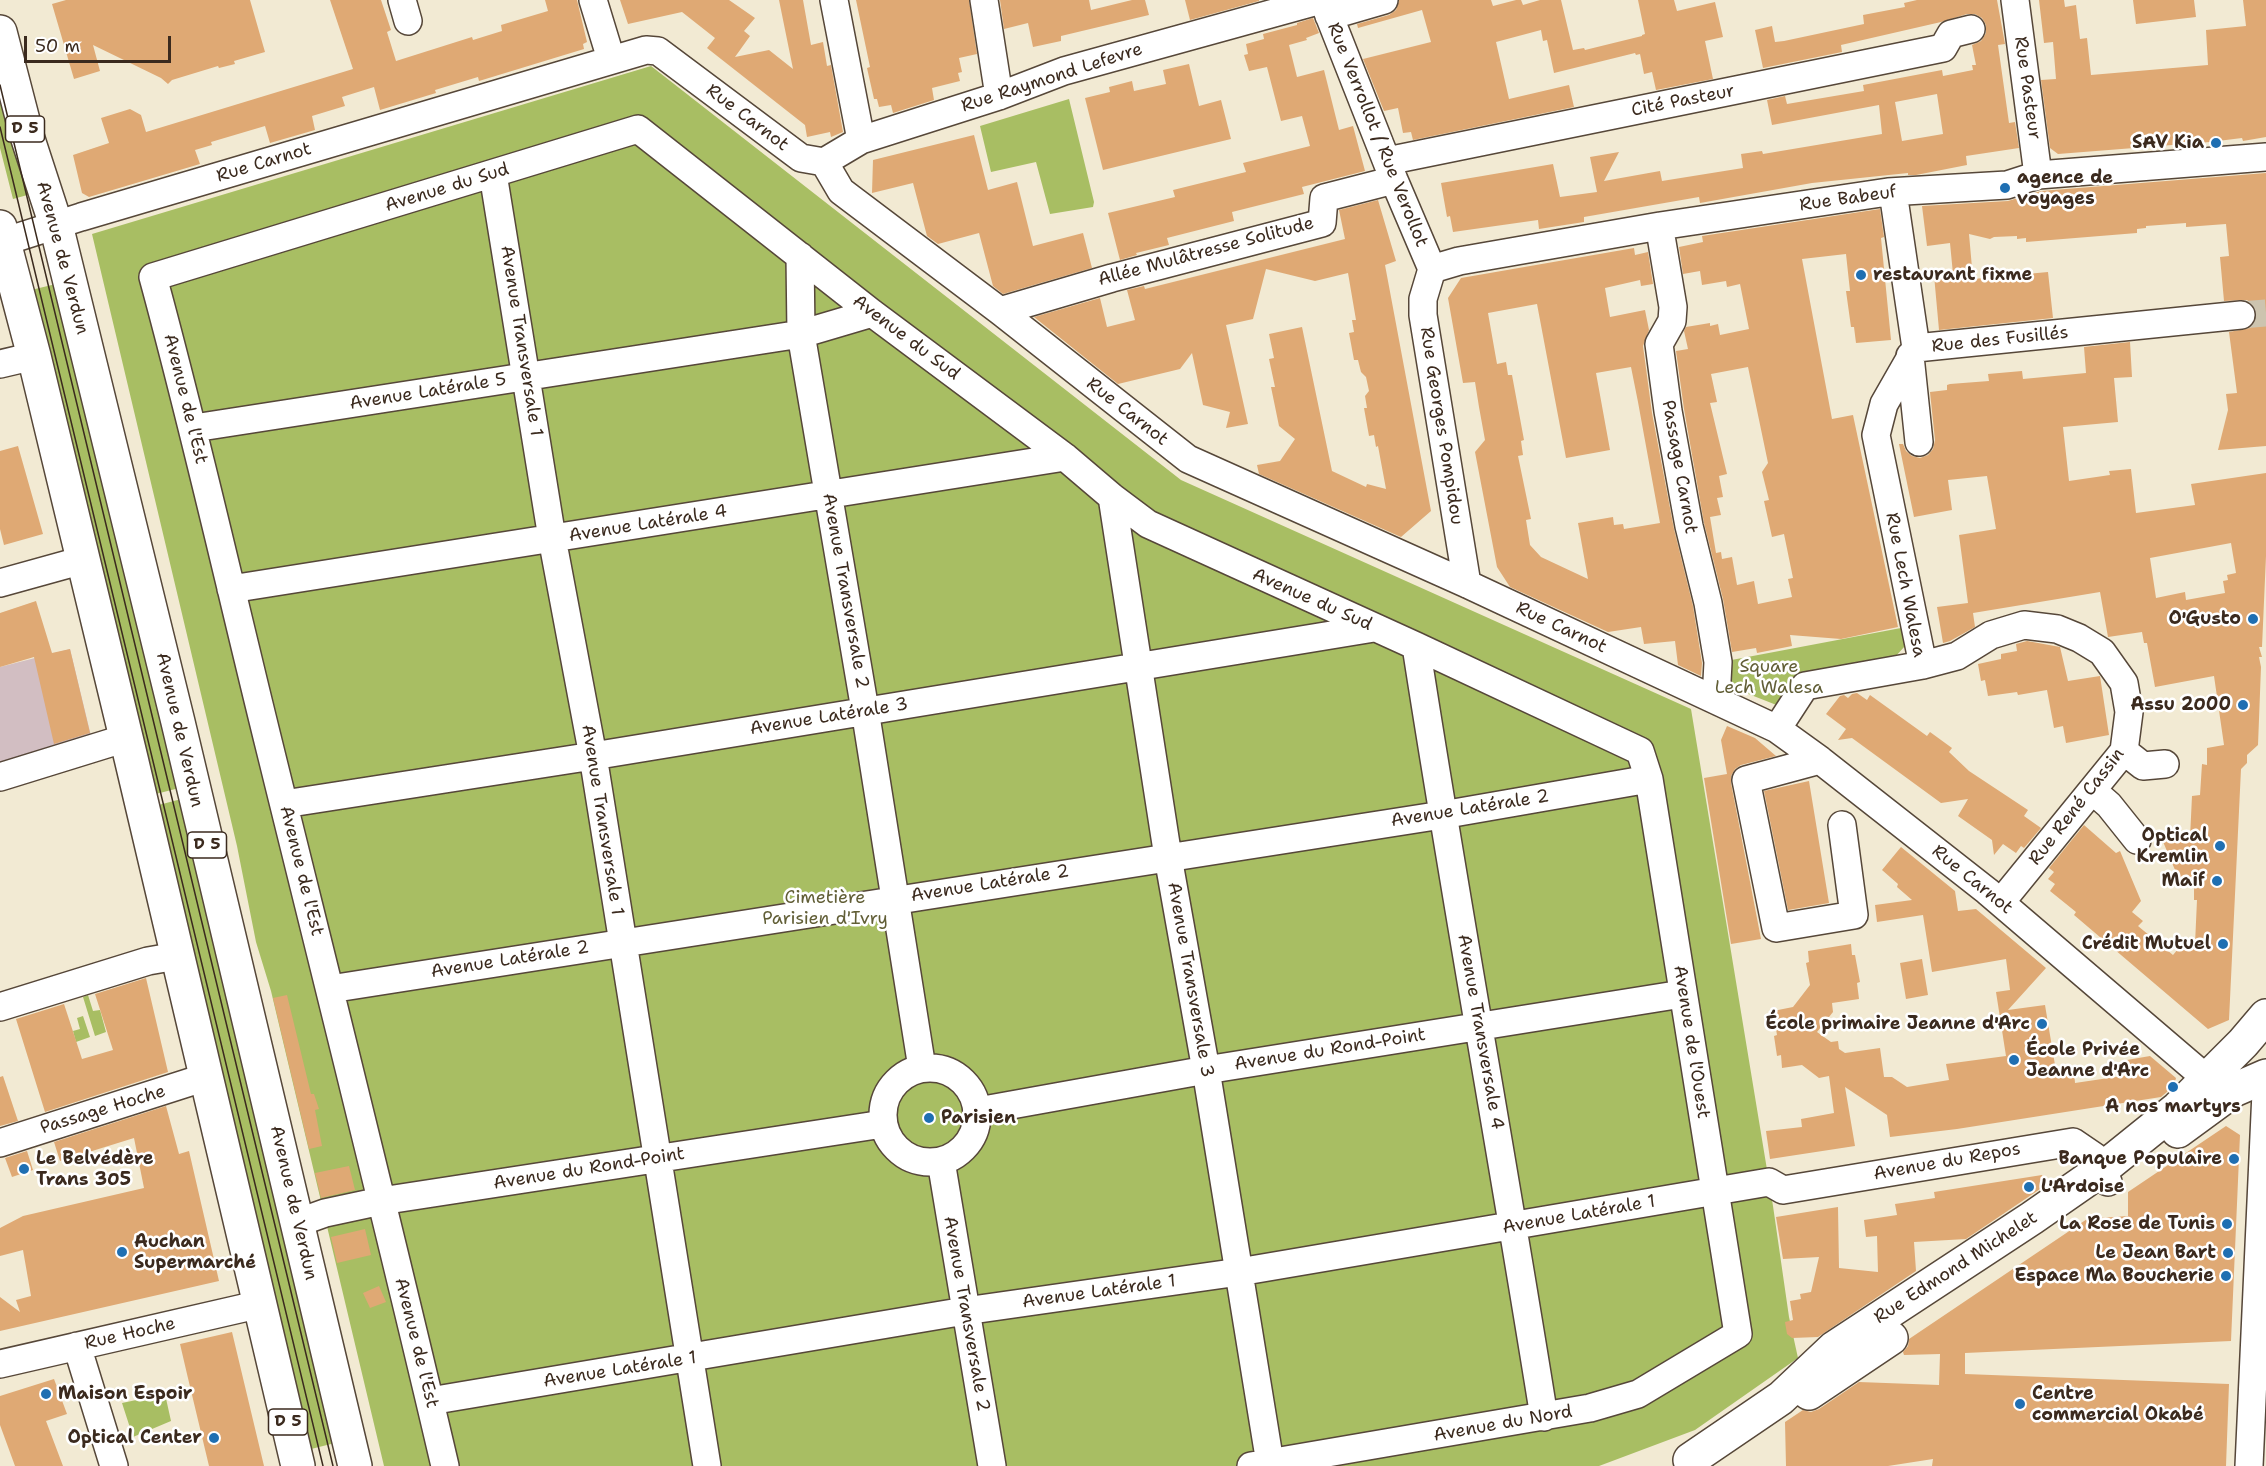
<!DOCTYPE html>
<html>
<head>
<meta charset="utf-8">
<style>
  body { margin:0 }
  #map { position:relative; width:2266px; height:1466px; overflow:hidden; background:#f2ead3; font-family:"Shantell Sans",sans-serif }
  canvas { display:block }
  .scale { position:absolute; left:24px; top:36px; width:147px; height:27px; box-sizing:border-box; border:3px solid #3b2a1e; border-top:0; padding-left:8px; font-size:18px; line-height:21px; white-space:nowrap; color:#3b2a1e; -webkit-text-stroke:4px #fff; paint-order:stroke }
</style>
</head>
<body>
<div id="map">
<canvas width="2266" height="1466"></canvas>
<div class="scale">50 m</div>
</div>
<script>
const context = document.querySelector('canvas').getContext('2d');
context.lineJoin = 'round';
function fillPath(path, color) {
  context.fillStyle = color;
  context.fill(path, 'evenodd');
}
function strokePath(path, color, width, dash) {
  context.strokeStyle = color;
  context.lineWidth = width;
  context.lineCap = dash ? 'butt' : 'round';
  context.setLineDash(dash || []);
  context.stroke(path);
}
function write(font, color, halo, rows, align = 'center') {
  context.font = font + ' "Shantell Sans",sans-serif';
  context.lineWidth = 5;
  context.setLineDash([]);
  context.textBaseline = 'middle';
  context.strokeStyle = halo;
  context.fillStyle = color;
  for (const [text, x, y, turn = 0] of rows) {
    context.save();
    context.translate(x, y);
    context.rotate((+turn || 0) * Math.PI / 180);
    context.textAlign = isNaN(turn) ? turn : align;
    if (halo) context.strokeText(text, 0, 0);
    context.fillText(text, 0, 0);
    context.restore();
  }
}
const industrial = new Path2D(`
  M70,649L92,740L0,786V667Z`);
const green = new Path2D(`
  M651,66L1181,480L1691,709L1773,1206L1789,1317L1798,1358L1695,1430L1599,1466H384L271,991L256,942L237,846L92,234Z
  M0,68L31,194L13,199L0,148Z
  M1069,99L1094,202L1093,207L1050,214L1036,162L991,172L980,126Z
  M60,283L187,786L148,796L27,291Z
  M1901,628L1905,646L1895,657L1779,706L1718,682L1721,662Z
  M189,797L343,1441L303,1451L151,807Z
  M88,995L93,1011L100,1010L106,1032L95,1036L83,997Z
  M83,1016L90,1037L76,1042L73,1031L80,1029L77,1018Z
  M165,1394L171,1421L133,1437L122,1403Z`);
const building = new Path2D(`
  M66,0H250L265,52L234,61L235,64L219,68L218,66L172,80L168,84L161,78L93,45L100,71L74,79L52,4Z
  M330,0H381L391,30L387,32L396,61L472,37L473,40L502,31L501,25L548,11L545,0H577L587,42L583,44L584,49L479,81L478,77L435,90L436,93L380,110L374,87L342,97L345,106L312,116L315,130L270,143L265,126L211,142L212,145L195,150L200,164L89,197L82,193L73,155L109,143L101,118L130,109L141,115L146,132L353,69Z
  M620,0H729L755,18L744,31L750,36L735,57L769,50L793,69L779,0H803L811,45L823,42L827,66L831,65L843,132L831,137L830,132L807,137L805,125L707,48L715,38L682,12L628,24Z
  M856,0H969L977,54L959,58L962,72L958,73L960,81L932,88L934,100L893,113L891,105L879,107L877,99H874L867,68L870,67Z
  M1000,0H1089L1091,10L1132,0H1145L1149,15L1061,36V41L1033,47L1028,23L1004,29Z
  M1185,0H1259V1L1190,20Z
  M1399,0H1491L1493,6L1516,0H1521L1523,5L1540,0H1561L1573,50L1584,48L1585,50L1642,36V35L1645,34L1638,0H1674L1677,11L1715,2L1723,37L1705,41L1713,79L1656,90L1652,72L1644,74L1640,54L1636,55L1635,53L1554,73L1547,40L1543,41L1541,30L1496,42L1509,99L1569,85L1574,107L1413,140L1411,132L1403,133L1398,108L1384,111L1363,59L1431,42L1422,10L1358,28L1357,24L1389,15L1396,10Z
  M1917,0H1997L2005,44L1998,45L2009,123L2015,122L2019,148L1966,156L1967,165L1916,175H1908V173L1812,183L1700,203L1699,197L1584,217V222L1539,229L1538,220L1453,232L1450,216L1447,217L1441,183L1553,164L1560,197L1597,192L1590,157L1619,152L1604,181L1660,171L1662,181L1743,168L1741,154L1762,151L1763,154L1882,134L1879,105L1772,125L1767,100L1785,96L1787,104L1864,91L1863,85L1942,70L1943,76L1973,70L1972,65H1976L1972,45L1981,41L1986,33V25L1982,18L1975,14H1967L1941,22L1841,45L1842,52L1763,68L1755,30L1772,26L1775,42L1784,41L1864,24L1863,15L1905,7L1904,3ZM1937,94L1943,134L1902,141L1895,102Z
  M2039,0H2064L2065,7L2076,5L2080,39L2087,38L2091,75L2208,65L2206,30L2246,26L2243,0H2266V137L2243,141L2242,138L2210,142L2058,154L2050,148L2041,80L2056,79L2053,42L2044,43Z
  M2133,0H2194L2196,17L2136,24Z
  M1313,18L1319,33L1306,38L1307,40L1289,45L1297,77L1324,70L1339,130L1353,126L1365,171L1302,187L1304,194L1232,212L1234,221L1167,238L1169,245L1136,253L1137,255L1120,260L1108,213L1175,197L1173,190L1246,172L1243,163L1310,146L1302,116L1281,121L1267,67L1249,71L1244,55L1248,54L1246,44L1264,39L1263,34L1297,25V23Z
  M1189,64L1199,106L1221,100L1231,139L1103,170L1085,98L1110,92L1109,87L1132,81L1134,91L1166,84L1163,70Z
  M974,135L988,190L1017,182L1033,246L1083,233L1092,268L1003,294L993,286L979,233L938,244L927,236L913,183L872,193L873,160Z
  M2266,173V446L2218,450L2228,410L2226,394L2237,393L2229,332L2250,328L2255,322L2257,314L2253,305L2247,300L2224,301L2220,257L2229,256L2226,224L2186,227V223L2146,226V228L2137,229V233L2026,242V238L2017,239V236L1994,237L1990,239L1969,234L1973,279L2048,272L2053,318L1939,330L1934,275L1953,274L1950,243L1927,246L1922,206L2008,201L2041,191Z
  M1378,200L1396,261L1385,265L1431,511L1401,537L1259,474L1257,465L1280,461L1295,439L1279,426L1271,387H1275L1269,359L1274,358L1269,334L1302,327L1332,471L1366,487L1367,484L1386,489L1378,446L1376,447L1374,435L1369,436L1364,408H1367L1365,396L1369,391L1366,377L1361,372L1358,360H1354L1349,333L1354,332L1352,320H1356L1348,273L1315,281L1266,269L1253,319L1226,325L1248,424L1226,428L1230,412L1203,405L1192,353L1180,369L1118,384L1034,317L1100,298L1107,327L1135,320L1127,290L1144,286L1145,289L1345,239L1339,210Z
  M1880,209L1884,237L1881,238L1891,340L1856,343L1854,327H1851L1846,291H1850L1846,254L1802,259L1832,419L1853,415L1898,627L1841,639L1790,635L1792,646L1757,653L1756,648L1732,652L1723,599L1704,523L1684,409L1676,351L1688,349L1684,331L1686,327L1710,323V326L1718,324L1720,335L1749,329L1740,284L1727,287L1726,281L1702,285L1700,271L1683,274L1679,247L1703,242L1702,236ZM1748,367L1768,463L1762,472L1769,500L1764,501L1772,537L1784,534L1793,578L1788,579L1792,597L1758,604L1754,581L1737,585L1732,557L1722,559L1721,552L1716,553L1710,517L1721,515L1717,498L1723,497L1719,476L1727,474L1710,403L1717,402L1711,374Z
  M1634,248L1635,255L1648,252L1653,284L1641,286L1640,280L1605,288L1610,317L1645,310L1649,330L1643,346L1652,413L1674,529L1693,606L1702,663L1701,676L1678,665L1675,641L1644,644L1641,627L1608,632L1510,587L1497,567L1475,452L1485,440L1479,407L1475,382L1463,383L1448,298L1461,278ZM1537,304L1566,458L1610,450L1596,373L1631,367L1638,402L1660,523L1624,529L1623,524L1614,525L1613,517L1578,523L1588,579L1541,557L1530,545L1526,520L1531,519L1518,456L1523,455L1521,441L1524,440L1512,375H1508L1506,362L1497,364L1488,313Z
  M2130,342L2132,377L2114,378L2118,422L2063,427L2069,481L2110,475L2109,471L2131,469L2136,513L2195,505L2191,484L2266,473V556L2262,647H2259L2262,657H2259L2261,667L2258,745L2247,755V763L2241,769L2229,1020L2208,1029L2074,915L2076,912L2050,891L2055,884L2048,879L2054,872L2049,868L2084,825L2116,853L2120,851L2141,901L2132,912L2143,921L2138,926L2173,955L2183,943L2195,944L2197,900H2194V885L2181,884L2161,837L2190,838L2192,796L2200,795L2202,764L2207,765V748L2224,745L2214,676L2155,687L2147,643H2144L2142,632L2108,637L2100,592L1973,613L1975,627L1950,641L1943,643L1937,607L1968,603L1959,535L1996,529L1987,476L1948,480L1952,510L1914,517L1899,444H1903L1906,451L1912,456L1920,458L1928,455L1933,449L1935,440L1930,392L1947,390V385L1950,384L1989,381L1988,374L2022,371L2023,379L2086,373L2084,347ZM2231,543L2236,573L2227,575L2228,580L2223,581L2225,593L2186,600L2185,592L2156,598L2150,558Z
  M18,446L43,534L4,545L0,529V451Z
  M36,601L52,653L70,649L90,733L54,744L34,657L0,667V613Z
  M2027,641L2060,647L2068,681L2100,676L2109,735L2066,743L2063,726L2054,728L2047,690L2018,695L2017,692L1988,696L1985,680L1981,681L1978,664L2001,659V654L2017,651L2016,644Z
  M1857,693L1867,700L1870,695L1927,736L1930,732L1952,748L1949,752L1969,771L2028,810L2024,816L2041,828L2024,848L2021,846L2016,853L2003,844L1994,855L1992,840L1958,816L1968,799L1941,803L1852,738L1838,740L1846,729L1826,714L1840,696L1844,695L1848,698L1852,694Z
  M1727,726L1755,738L1776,756L1741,765L1735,769L1731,776V783L1761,939L1731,944L1704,778L1727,774L1721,740Z
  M1809,781L1829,903L1788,910L1764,791Z
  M1901,847L1955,891L1958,911L1976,909L2046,968L2008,1010L2045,1005L2056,1071L2074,1070L2075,1083L2129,1075L2127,1060L2150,1056L2176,1078L2174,1086L2161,1097L1957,1129L1890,1137L1887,1115L1845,1087L1855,1146L1770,1159L1766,1131L1802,1127L1801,1119L1834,1113L1829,1076L1819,1078L1802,1065L1782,1068L1781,1055L1777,1056L1774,1036L1777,1035L1773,1011L1793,1007L1810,985L1806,963L1809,962L1808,951L1851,944L1852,955H1855L1860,982L1857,983L1859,999L1832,1003L1833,1012L1817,1032L1831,1042L1838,1041L1839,1049L1845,1053L1880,1048L1884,1077H1892L1907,1087L1949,1080L1946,1064L2006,1056L1996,992L2010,990L2006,959L1932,972L1923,915L1877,922L1875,905L1912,900L1897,887L1898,884L1882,870Z
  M1922,959L1928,995L1906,999L1900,963Z
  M146,978L168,1072L45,1112L16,1019L64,1004L82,1059L113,1050L95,994Z
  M287,995L311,1094H314L319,1109L315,1110L322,1146L309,1149L273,998Z
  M3,1076L18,1121L0,1126V1077Z
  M166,1106L179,1154L189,1151L219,1281L0,1331V1297L20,1312L16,1300L31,1296L23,1250L0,1256V1228L23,1216L144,1188L134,1138L60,1161L54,1142Z
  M2226,1126L2240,1135L2231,1341L1965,1353V1374L2229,1384L2226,1466H1932L1933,1459L1888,1466H1786L1785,1422L1803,1410L1811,1412L1819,1409L1859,1382L1939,1385L1940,1354L1904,1355L1903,1352L1908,1346L1909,1339L2096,1213L2099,1218L2128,1216V1192Z
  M27,1151L33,1170L12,1177L5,1158Z
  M349,1166L355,1190L321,1198L315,1173Z
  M2042,1175L2046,1185L1966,1239L1914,1242L1916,1271L1818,1337L1792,1338L1787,1334L1785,1322L1793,1320L1790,1301L1801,1299L1800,1294L1811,1292L1819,1257L1783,1259L1776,1217L1838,1207L1839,1268L1878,1272L1877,1236L1866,1237L1864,1220L1897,1215L1895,1204L1935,1198L1934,1192Z
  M365,1229L371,1255L337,1263L331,1237Z
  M379,1286L386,1302L370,1308L363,1293Z
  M232,1332L264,1466H209L187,1374L180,1344Z
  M54,1379L67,1414L46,1421L63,1466H15L0,1425V1396Z`);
const minorTunnel = new Path2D(`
  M2241,315L2266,313`);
const minor = new Path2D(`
  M402,0L408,21
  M593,0L611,59
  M834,0L861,140
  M984,0L999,96
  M1323,0L1394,180L1432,269
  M2015,0L2038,175
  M1329,16L1384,0
  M1387,161L1943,48L1951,34L1971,29
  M824,162L841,191L1000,311L1188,459L1467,584L1777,729L1820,760L1987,891L2207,1079
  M824,162L861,140L999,96L1064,71L1321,0
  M493,174L552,538L593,756L707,1466
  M1893,192L1916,348
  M1661,236L1673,307L1672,321L1659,344L1668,411L1689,526L1708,603L1718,662L1716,700
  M0,243L81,217L646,50L658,51L801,158L824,162
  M800,256L801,334L865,710L922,1068
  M1432,269L1459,261L1660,226L1888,192L2007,185L2038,175L2266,157
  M1432,269L1423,299V315L1467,584
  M1000,311L1112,278L1322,223L1324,198L1394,180
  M1916,348L1884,404L1876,435L1923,665
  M1916,348L2241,315
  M1910,356L1919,442
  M0,364L34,356
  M194,428L801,334L872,313
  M1112,497L1168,857L1206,1070L1270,1463
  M0,583L83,560
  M231,589L1065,457
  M1416,646C1456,904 1503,1160 1544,1417
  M1777,729L1805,686L1923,665L1957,656L1991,635L2024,625L2057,629L2079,638L2102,652L2124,683L2129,712L2124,751L2001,902
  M2124,751L2143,766L2165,764
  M1820,760L1746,780L1776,928L1854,915L1842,825
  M0,777L126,738
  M2093,791L2109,805L2137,840
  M284,804L593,756L1374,628
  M330,989L1442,815L1649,779
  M0,1007L148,961L177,956
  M883 1115a47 47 0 1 1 94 0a47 47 0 1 1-94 0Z
  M978,1111L1206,1070L1682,994
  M0,1143L206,1077
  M941,1161L992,1466
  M297,1223L325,1213L381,1201L883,1124
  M77,1346L114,1466
  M0,1364L261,1304
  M430,1401L965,1311L1239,1272L1769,1182L1783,1190L2073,1142L2095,1157L2108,1182
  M445,1466C389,1226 329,988 270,749C231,592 196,434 153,277L638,129L872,313L1065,457L1112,497L1148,524L1416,646L1640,751L1649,779L1738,1334L1638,1394L1590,1408L1251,1466
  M2249,1466L2266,1092`);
const major = new Path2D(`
  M0,32L27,136L56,225L178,722L355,1466
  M0,227L34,356L131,758L298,1466
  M2178,1131L2234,1090L2266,1076
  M1809,1393L1891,1338
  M1690,1460L1781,1398L1834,1348L2032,1218L2101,1170L2178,1108L2243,1043L2266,1016`);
const tram = new Path2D(`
  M0,85L333,1466
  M0,127L323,1466`);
const markers = [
  [2216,143,6,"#1f6fb2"],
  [2005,188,6,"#1f6fb2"],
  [1861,275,6,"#1f6fb2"],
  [2253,619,6,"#1f6fb2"],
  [2243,705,6,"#1f6fb2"],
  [2220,846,6,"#1f6fb2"],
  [2217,881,6,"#1f6fb2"],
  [2223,944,6,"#1f6fb2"],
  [2042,1024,6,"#1f6fb2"],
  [2014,1060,6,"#1f6fb2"],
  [2173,1087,6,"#1f6fb2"],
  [929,1118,6,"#1f6fb2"],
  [2234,1159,6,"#1f6fb2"],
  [24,1169,6,"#1f6fb2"],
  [2029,1187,6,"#1f6fb2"],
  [2227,1224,6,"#1f6fb2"],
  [122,1252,6,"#1f6fb2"],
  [2228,1253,6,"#1f6fb2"],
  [2226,1276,6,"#1f6fb2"],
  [46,1394,6,"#1f6fb2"],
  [2020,1404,6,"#1f6fb2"],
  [214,1438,6,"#1f6fb2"]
];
const shields = [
  [25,129,39],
  [207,845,39],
  [288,1422,39]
];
const shieldNames = [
  ["D 5",25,129],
  ["D 5",207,845],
  ["D 5",288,1422]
];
const streetNames = [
  ["Rue Raymond Lefevre",1052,78,-18],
  ["Rue Pasteur",2027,88,82],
  ["Cité Pasteur",1683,101,-11],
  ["Rue Carnot",747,118,37],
  ["Rue Verrollot / Rue Verollot",1377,135,68],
  ["Rue Carnot",264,163,-17],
  ["Avenue du Sud",447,188,-17],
  ["Rue Babeuf",1848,199,-8],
  ["Allée Mulâtresse Solitude",1206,252,-15],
  ["Avenue de Verdun",62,258,75],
  ["Avenue du Sud",906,338,37],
  ["Rue des Fusillés",2000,340,-6],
  ["Avenue Transversale 1",521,341,81],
  ["Avenue Latérale 5",428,392,-9],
  ["Avenue de l'Est",185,399,76],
  ["Rue Carnot",1127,412,38],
  ["Rue Georges Pompidou",1441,426,81],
  ["Passage Carnot",1679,467,80],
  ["Avenue Latérale 4",648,524,-9],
  ["Rue Lech Walesa",1905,585,79],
  ["Avenue Transversale 2",845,591,80],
  ["Avenue du Sud",1312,600,24],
  ["Rue Carnot",1561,628,25],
  ["Avenue Latérale 3",829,717,-9],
  ["Avenue de Verdun",179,730,77],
  ["Rue René Cassin",2077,807,-52],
  ["Avenue Latérale 2",1470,809,-9],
  ["Avenue Transversale 1",602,820,81],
  ["Avenue de l'Est",301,871,76],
  ["Rue Carnot",1972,880,39],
  ["Avenue Latérale 2",990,884,-9],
  ["Avenue Latérale 2",510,960,-9],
  ["Avenue Transversale 3",1190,980,80],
  ["Avenue Transversale 4",1480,1032,80],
  ["Avenue de l'Ouest",1691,1042,81],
  ["Avenue du Rond-Point",1330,1050,-9],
  ["Passage Hoche",103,1110,-17],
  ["Avenue du Repos",1947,1162,-10],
  ["Avenue du Rond-Point",589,1169,-9],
  ["Avenue de Verdun",293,1203,77],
  ["Avenue Latérale 1",1579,1215,-10],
  ["Rue Edmond Michelet",1956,1268,-33],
  ["Avenue Latérale 1",1099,1292,-8],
  ["Avenue Transversale 2",966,1314,80],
  ["Rue Hoche",130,1334,-13],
  ["Avenue de l'Est",416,1343,76],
  ["Avenue Latérale 1",620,1370,-9],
  ["Avenue du Nord",1503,1424,-10]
];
const poiNames = [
  ["SAV Kia",2204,143],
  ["agence de",2017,178,"left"],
  ["voyages",2017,199,"left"],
  ["restaurant fixme",1873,275,"left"],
  ["O'Gusto",2241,619],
  ["Assu 2000",2231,705],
  ["Optical",2208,836],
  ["Kremlin",2208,857],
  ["Maif",2205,881],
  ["Crédit Mutuel",2211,944],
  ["École primaire Jeanne d'Arc",2030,1024],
  ["École Privée",2026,1050,"left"],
  ["Jeanne d'Arc",2026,1071,"left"],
  ["A nos martyrs",2173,1107,"center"],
  ["Parisien",941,1118,"left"],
  ["Le Belvédère",36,1159,"left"],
  ["Trans 305",36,1180,"left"],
  ["Banque Populaire",2222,1159],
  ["L'Ardoise",2041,1187,"left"],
  ["La Rose de Tunis",2215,1224],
  ["Auchan",134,1242,"left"],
  ["Supermarché",134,1263,"left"],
  ["Le Jean Bart",2216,1253],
  ["Espace Ma Boucherie",2214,1276],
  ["Maison Espoir",58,1394,"left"],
  ["Centre",2032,1394,"left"],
  ["commercial Okabé",2032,1415,"left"],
  ["Optical Center",202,1438]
];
const parkNames = [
  ["Square",1769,667],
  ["Lech Walesa",1769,688],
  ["Cimetière",825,898],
  ["Parisien d'Ivry",825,919]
];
fillPath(industrial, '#d2bec2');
fillPath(green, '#a8be63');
fillPath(building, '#dfa974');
strokePath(minorTunnel, '#cdc4af', 27, [27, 14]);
strokePath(minor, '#564739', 30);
strokePath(major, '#564739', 36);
strokePath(minor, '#fff', 27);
strokePath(major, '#fff', 33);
strokePath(tram, '#3b2a1e', 1.5);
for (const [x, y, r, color] of markers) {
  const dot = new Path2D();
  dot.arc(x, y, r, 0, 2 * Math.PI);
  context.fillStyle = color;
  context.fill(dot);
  strokePath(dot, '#fff', 2);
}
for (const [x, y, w] of shields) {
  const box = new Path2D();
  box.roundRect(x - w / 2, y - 13, w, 26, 4.5);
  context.fillStyle = '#fff';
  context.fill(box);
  strokePath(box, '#3b2a1e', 1.5);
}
write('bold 16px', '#3b2a1e', null, shieldNames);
write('18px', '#3b2a1e', '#fff', streetNames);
write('bold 18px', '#3b2a1e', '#fff', poiNames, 'right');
write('18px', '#615e36', '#fff', parkNames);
</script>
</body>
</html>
